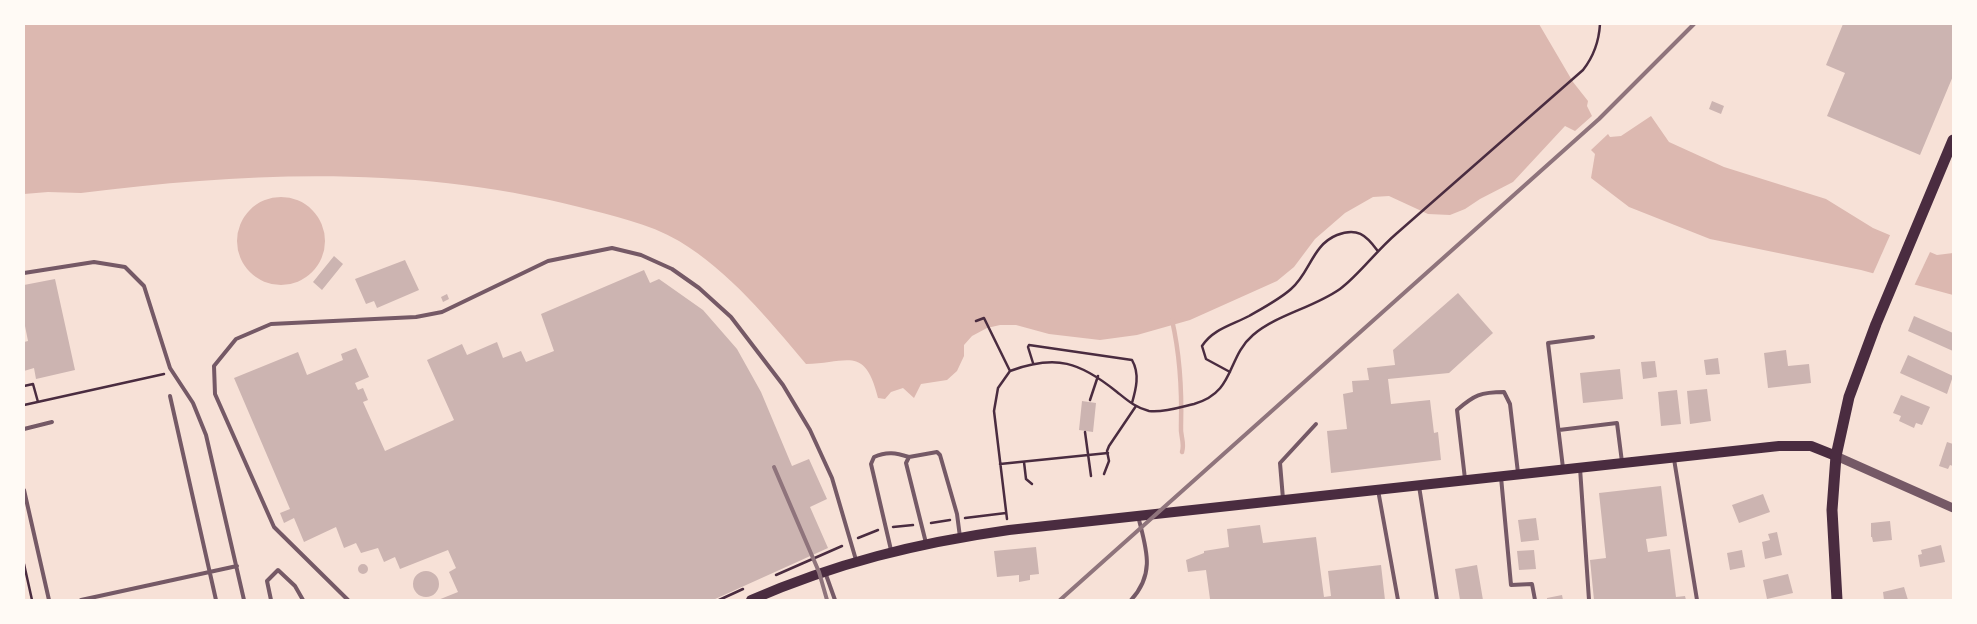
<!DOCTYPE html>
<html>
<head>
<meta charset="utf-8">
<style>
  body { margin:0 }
  #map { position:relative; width:1977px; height:624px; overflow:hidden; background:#f7e1d7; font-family:"Source Sans 3",sans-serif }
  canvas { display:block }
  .frame { position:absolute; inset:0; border:25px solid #fffaf5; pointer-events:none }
</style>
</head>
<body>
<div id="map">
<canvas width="1977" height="624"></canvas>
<div class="frame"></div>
</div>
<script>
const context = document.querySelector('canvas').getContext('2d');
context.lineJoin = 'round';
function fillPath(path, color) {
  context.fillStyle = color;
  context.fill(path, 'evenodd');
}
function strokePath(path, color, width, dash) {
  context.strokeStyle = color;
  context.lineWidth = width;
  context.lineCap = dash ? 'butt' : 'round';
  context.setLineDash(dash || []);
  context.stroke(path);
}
const water = new Path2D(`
  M24,24H1539L1573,82L1588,101L1587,106L1592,116L1575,131L1565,126L1513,182L1480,199L1465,209L1450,215L1428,214L1389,196L1373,197L1345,213L1315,239L1294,267L1277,281L1190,320L1137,335L1100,340L1049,334L1016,325H1000L987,328L972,336L964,345V356L957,371L947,380L921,384L914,398L903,388L891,392L885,399L878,398C865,345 848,363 806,364C768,319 730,272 679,241C648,223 613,216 579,207C414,165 249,172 81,193L48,192L24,194Z
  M1651,116L1669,142L1724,167L1826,199L1873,228L1937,255L1953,253V295L1861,270L1710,239L1629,207L1591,178L1595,154L1591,150L1608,134L1610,137L1621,136Z
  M237 241a44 44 0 1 1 88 0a44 44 0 1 1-88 0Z`);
const pier = new Path2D(`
  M1891,233L1931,250L1914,286L1872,276Z`);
const stream = new Path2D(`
  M1172,320C1180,355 1182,390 1181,426C1180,436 1185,442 1182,452`);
const building = new Path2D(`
  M1843,24H1953V76L1920,155L1827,116L1845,73L1826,65Z
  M1712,101L1724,106L1721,114L1709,109Z
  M334,256L343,264L322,290L313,282Z
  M405,260L419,290L377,308L374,301L366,304L355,279Z
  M644,270L650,283L659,279L703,310L737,349L761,392L792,466L809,459L827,499L810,507L828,548L713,600H438L458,592L449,572L456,568L448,550L400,569L395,557L384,562L378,548L361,553L356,543L344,548L336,527L304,542L294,518L284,523L280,513L290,509L234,378L298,352L307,375L343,360L341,354L356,348L369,377L355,383L358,390L363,388L368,400L363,402L385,451L454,420L427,360L462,344L467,355L497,342L503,358L521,351L526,362L554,351L541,314Z
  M55,279L75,370L36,379L34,368L24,371V342L28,341L24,321V285Z
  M1458,293L1493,333L1449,373L1388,379L1391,404L1430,400L1434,433L1438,432L1441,460L1331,473L1327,431L1347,429L1343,394L1353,392L1352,381L1369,380L1367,368L1395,365L1393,350Z
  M447,294L449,299L443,302L441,297Z
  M1914,316L1953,333V351L1908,331Z
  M1786,350L1788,366L1809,364L1811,383L1768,388L1764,353Z
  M1908,355L1953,376L1947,394L1900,373Z
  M1718,358L1720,374L1706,375L1704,360Z
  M1655,361L1657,377L1643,379L1641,362Z
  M1620,369L1623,399L1583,403L1580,373Z
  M1707,389L1711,421L1690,424L1687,391Z
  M1677,390L1681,424L1661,426L1658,392Z
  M1901,395L1930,407L1922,425L1916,423L1914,428L1899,421L1901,416L1893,413Z
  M1082,401L1096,403L1093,432L1079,430Z
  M1947,442L1953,444V466L1950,465L1948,469L1939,466Z
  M1661,486L1667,536L1646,539L1648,552L1670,549L1676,597L1685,596L1686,600H1594L1590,560L1606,558L1599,493Z
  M1763,494L1770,512L1739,523L1732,505Z
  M1536,518L1539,540L1521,542L1518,520Z
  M1890,521L1892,540L1873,542L1872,537H1871V523Z
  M1260,525L1263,543L1316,537L1324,597L1331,596L1328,571L1381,565L1385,600H1206L1210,599L1206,570L1188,572L1186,560L1204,553V551L1229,547L1227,529Z
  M1777,532L1782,555L1765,559L1762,542L1770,540L1768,534Z
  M1941,545L1945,562L1920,567L1918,555L1922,554L1921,550Z
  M1036,547L1039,574L1030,575V580L1019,582V575L997,577L994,551Z
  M1534,550L1536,569L1519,570L1517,551Z
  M1742,550L1745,567L1730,570L1727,553Z
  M358 569a5 5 0 1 1 10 0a5 5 0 1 1-10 0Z
  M1477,565L1483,600H1460L1455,569Z
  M413 584a13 13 0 1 1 26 0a13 13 0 1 1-26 0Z
  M1788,574L1793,593L1767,599L1763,580Z
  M1904,587L1908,600H1884L1883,592Z
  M1562,595L1563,600H1547V598Z`);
const path = new Path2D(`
  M976,321L984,318L1010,371
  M1033,363L1028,347L1029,345L1132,360C1140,374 1136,389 1132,403
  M1230,372L1206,359L1202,346C1213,329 1232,325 1249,316C1263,308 1280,299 1291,289C1310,273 1312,245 1337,235C1357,227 1366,235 1377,250
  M24,386L33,384L38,402
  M1090,400L1098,376
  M24,405L164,374
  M1085,432L1091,476
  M1024,462L1026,479L1032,484
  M1000,464L1108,453
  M1104,474L1109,461L1107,451L1109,446L1136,406
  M965,518L1006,513
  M1007,519L994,411L998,388L1010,371C1056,354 1080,362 1117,392C1127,400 1136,408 1149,411C1163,413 1181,407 1194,404C1236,392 1226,358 1253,335C1278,314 1313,308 1340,289C1358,276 1377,250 1396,234C1459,179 1521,124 1583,70C1594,56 1599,41 1600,24
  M931,523L950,520
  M893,527L913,525
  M858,538L878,530
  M24,564L32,600
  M776,575L842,546
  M719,600L743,589`);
const service = new Path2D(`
  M24,273L94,262L125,267L144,286L170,368L193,403L206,435L244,600
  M170,396L216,600
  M24,429L52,422
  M1559,430L1617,423L1622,462
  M1674,459L1697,600
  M1563,468L1548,343L1593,337
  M1580,468L1589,600
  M1501,477L1511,585L1532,584L1535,600
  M1465,479L1457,410C1474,395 1481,392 1504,392L1510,404L1518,473
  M1419,486L1437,600
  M24,490L49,600
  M1378,490L1398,600
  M1283,499L1280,463L1316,424
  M926,543L906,463L909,457L937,452L940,455L957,514L960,537
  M891,550L871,464L874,457C887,451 896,453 909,457
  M825,572L835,600
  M81,600L237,566
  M271,600L267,581L278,570L295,586L303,600
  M348,600L274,527L215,394L214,366L236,339L271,324L416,317L442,312L548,261L612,248L641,255L672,269L699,288L731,317L783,385L810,430L832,478L856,560
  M1131,600C1156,573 1146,548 1138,516`);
const tertiary = new Path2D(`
  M1836,456L1953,508`);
const secondary = new Path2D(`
  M751,600C836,563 917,543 1009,530L1779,446H1811L1836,456`);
const primary = new Path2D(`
  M1837,600L1832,510L1836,456L1849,397L1876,324L1953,140`);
const rail = new Path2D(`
  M774,467L819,572L827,600
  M1060,600L1599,119L1694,24`);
fillPath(water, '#dcb8b0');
fillPath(pier, '#f7e1d7');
strokePath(stream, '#dcb8b0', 4.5);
fillPath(building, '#ccb4b1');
strokePath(path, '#4a2c40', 2.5);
strokePath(service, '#755966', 4);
strokePath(tertiary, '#755966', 9);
strokePath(secondary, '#4a2c40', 10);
strokePath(primary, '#4a2c40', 11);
strokePath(rail, '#8f747c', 4);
</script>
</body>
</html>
